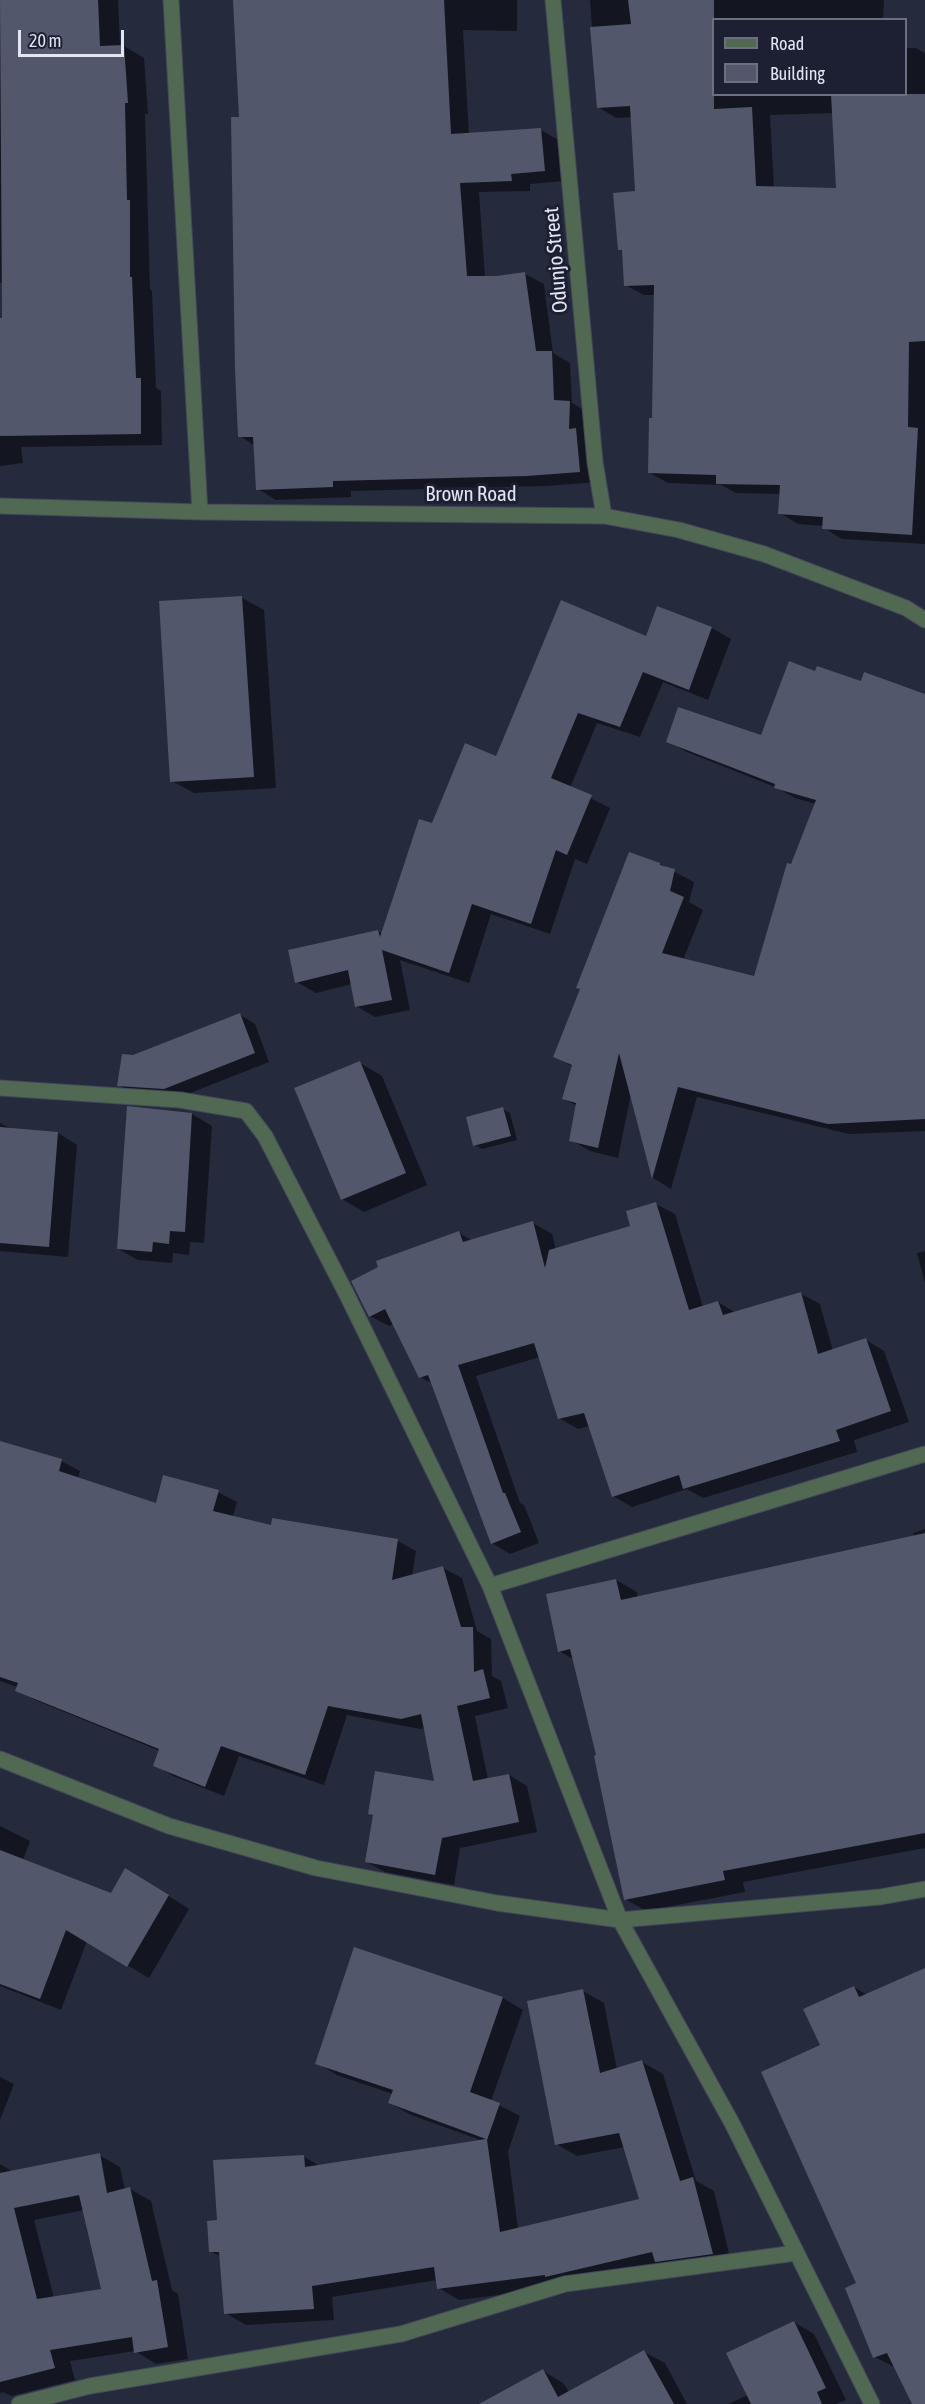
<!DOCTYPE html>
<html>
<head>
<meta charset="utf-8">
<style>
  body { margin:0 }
  #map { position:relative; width:925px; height:2404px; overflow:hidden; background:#252a3c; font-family:"Asap Condensed",sans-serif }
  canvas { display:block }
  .legend { position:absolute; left:712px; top:18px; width:195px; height:78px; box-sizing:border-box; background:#1c2032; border:2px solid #6b6f7f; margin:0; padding:8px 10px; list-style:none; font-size:18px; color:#e2e5f2 }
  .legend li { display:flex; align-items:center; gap:12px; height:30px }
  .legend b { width:30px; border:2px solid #6b6f7f }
  .scale { position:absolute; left:18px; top:30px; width:106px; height:27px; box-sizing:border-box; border:3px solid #e2e5f2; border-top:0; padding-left:8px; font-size:18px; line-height:21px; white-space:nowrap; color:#e2e5f2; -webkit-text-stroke:4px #1c2032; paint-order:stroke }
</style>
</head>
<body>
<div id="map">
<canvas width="925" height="2404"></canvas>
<ul class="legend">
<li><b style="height:8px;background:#516952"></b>Road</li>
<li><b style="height:16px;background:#52576c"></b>Building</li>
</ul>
<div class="scale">20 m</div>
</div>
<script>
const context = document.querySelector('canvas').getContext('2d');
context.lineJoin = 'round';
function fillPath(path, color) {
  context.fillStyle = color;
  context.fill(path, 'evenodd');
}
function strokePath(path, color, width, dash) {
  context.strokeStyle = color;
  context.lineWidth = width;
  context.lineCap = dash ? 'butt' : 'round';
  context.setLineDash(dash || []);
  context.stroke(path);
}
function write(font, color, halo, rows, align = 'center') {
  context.font = font + ' "Asap Condensed",sans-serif';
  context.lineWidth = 6;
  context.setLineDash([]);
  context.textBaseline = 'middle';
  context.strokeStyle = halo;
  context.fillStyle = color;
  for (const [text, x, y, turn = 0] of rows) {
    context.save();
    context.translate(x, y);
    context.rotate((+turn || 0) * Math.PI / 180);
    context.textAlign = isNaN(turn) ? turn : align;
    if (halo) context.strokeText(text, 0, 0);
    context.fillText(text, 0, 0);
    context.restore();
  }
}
const shadow = new Path2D(`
  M0,0H118L120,46H124L144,58L148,114H145L150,289L152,291L156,388L161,391L162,445L21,447L23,463L0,466V370L35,282L0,283Z
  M235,0H517V31L463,30L469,135L541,130L560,141L564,181L530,184V191L479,192L485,278L525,274L544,284L553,353L570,363L572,403L589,413L598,482L546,486L351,491V497L276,500L258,489L255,446L240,436V119Z
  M590,0H884L883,20H714V94H906V48H916L925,53V544L842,539L824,528V526L798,524L780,513L781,494L736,493L721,485L668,483L650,473L653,419L656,295H644L625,285L624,252L619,249L637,192L633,117L616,118L598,107ZM834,113L838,190L774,188L770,115Z
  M242,598L264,610L276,788L194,793L172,781Z
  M658,608L712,628L731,639L708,700L663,682L640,737L597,723L570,788L610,808L587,864L575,859L550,934L491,914L469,983L400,960L410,1010L375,1017L356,1006L352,984L316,993L297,982L378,931L382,934L433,825L497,758L647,638Z
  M816,673L925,696V1131L849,1134L697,1097L671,1189L653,1178L631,1094L618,1158L590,1151L571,1140L577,1106L563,1098L573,1067L554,1056L660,864L694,882L689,902L703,910L683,960L756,978L792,866L816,804L795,798L775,787L687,752L668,741L762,737Z
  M240,1015L255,1024L269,1062L180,1097L133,1094L119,1085L133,1056Z
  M360,1063L382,1076L427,1185L364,1212L342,1199Z
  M503,1109L510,1113L517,1140L482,1149L475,1145Z
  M192,1114L212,1126L204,1243L190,1242L189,1255L173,1253L172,1263L138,1260L118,1249Z
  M0,1123L11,1129L58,1133L77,1145L68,1257L0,1251Z
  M656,1204L675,1214L703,1307L718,1302L736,1313L801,1294L820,1304L833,1351L866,1340L884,1351L909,1422L854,1440L857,1452L797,1470L703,1498L687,1489L632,1507L613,1496L590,1426L578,1429L559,1418L540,1357L476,1376L520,1503L524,1505L539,1543L510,1554L492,1543L433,1384L420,1377L394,1324L389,1326L370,1316L459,1233L473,1241L533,1223L552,1234L556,1250L632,1227Z
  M925,1251V1283L917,1253Z
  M0,1442L61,1461L80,1471L78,1479L157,1504L218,1492L237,1502L233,1516L272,1527L274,1520L398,1541L416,1551L412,1576L443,1568L462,1578L477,1631L491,1639L492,1676L501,1681L508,1708L475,1716L488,1780L509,1775L527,1786L537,1832L460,1848L454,1885L385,1872L367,1862L374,1816L369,1813L436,1783L425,1728L420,1729L347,1715L324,1785L239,1756L224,1796L173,1776L155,1765L160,1751L35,1700L17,1690L18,1687L0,1681Z
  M925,1529V1848L743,1882L745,1892L646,1911L625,1899L597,1756L573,1659L559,1651L616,1580L637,1592L638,1598L914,1537L913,1533Z
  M0,1826L30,1841L23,1860L111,1895L147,1882L189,1909L149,1978L87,1941L61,2010L0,1986Z
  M355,1949L503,1998L523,2010L491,2101L520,2116L508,2152L518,2229L641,2200L625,2147L577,2156L556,2144L583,1991L604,2003L617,2070L642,2062L663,2074L696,2181L714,2191L732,2266L459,2300L439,2288L437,2280L332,2297L334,2320L246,2325L225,2313L221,2257L210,2251L219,2221L304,2157L320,2166L483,2141L411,2115L390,2103L393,2094L337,2075L317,2063Z
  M925,1971V2404H914L896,2368L875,2357L858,2284L822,2046L854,1987L867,1995Z
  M0,2077L14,2084L0,2120Z
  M99,2155L120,2167L125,2190L130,2189L151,2201L172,2290L178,2294L188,2359L156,2364L135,2351L70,2361L75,2380L11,2396L3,2392L0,2393V2164L13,2172ZM84,2210L103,2290L54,2298L34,2220Z
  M794,2322L814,2334L846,2400L836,2404H728L748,2395Z
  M644,2352L665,2363L687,2404H498L543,2371L563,2383L569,2392Z`);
const building = new Path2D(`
  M0,0H98L100,46L124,45L128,103H125L127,200H130V277H132L136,378H141V434L0,436V318H2Z
  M233,0H444L451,134L541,128L545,171L511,174L512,181L460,183L467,276H497L525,272L536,351H552L554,400L570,401L569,429L576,428L580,472L527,476L333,481V487L256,490L253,437H238L235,370L231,117H239Z
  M628,0H714V109L752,107L756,186L836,188L831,94H925V341L909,342L908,427L918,428L912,535L822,529L823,517L778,514L780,485L716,484V475L648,473L649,418H652L654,285L624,286L622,250H618L613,193L635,191L630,106L597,108L590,27L631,24Z
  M242,596L254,777L170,782L159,601Z
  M561,600L646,636L657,606L712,627L689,690L643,672L620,727L578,713L551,778L592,795L567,855L556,850L531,924L472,904L449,973L382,950L392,1000L355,1007L348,970L295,983L288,950L378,930L380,937L419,819L432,823L465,743L496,756Z
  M789,661L815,671L817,666L861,681L864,672L925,694V1119L828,1124L678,1087L652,1179L619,1053L598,1148L569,1141L576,1103L562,1099L572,1065L553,1057L580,989L576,988L629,852L660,863V865L675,869L670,891L684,897L662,953L754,976L787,863L791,864L816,800L774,788L775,784L666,742L678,707L761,735Z
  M240,1013L255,1053L164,1089L117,1086L122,1054L133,1055Z
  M360,1061L406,1173L341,1200L294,1088Z
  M127,1106L192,1113L185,1232L170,1231L169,1244L153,1242L152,1252L117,1249Z
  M503,1107L511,1136L473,1146L466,1117Z
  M0,1127L58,1132L49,1247L0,1243Z
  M656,1202L689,1310L718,1301L723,1315L801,1292L818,1354L866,1338L891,1411L836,1430L840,1441L778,1460L683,1489L679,1475L612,1497L584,1413L558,1419L534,1343L458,1365L503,1493H505L521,1532L491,1544L428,1375L419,1378L385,1309L369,1317L351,1281L378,1267L376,1261L459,1231L463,1242L533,1221L545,1268L549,1250L630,1226L626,1211Z
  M0,1441L62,1459L59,1471L156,1503L163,1475L219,1490L213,1511L271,1525L272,1518L398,1539L392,1580L443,1566L461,1627H473L474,1672L483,1669L490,1698L457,1706L473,1781L509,1774L519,1822L442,1838L435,1875L365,1862L373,1815L368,1814L375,1771L434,1781L421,1714L401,1719L328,1706L305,1775L221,1746L205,1787L153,1766L159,1749L15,1691L18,1683L0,1677Z
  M925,1533V1833L723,1871L725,1880L624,1900L594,1756L596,1755L570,1649L558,1652L546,1594L616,1579L621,1600Z
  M0,1850L111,1893L125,1868L169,1895L127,1967L66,1930L40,1999L0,1984Z
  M354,1947L503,1997L470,2092L500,2103L487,2140L500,2232L639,2199L619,2133L555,2145L527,2001L583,1989L600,2073L642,2060L680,2181L693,2177L713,2254L655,2262L652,2252L545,2277V2275L437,2289L434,2267L312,2286L314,2309L224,2314L219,2252H209L207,2221L217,2220L213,2160L304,2155L305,2167L486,2139L388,2103L393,2090L315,2064Z
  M925,1968V2404H912L887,2353L873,2358L845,2288L856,2283L761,2072L820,2045L803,2009L854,1986L859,1997Z
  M100,2153L107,2193L130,2187L152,2281L157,2280L168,2347L134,2353L132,2337L50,2350L55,2368L0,2382V2173ZM79,2195L101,2289L37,2299L14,2208Z
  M794,2321L826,2388L817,2392L822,2404H751L726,2353Z
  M644,2350L674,2404H479L543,2369L558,2397Z`);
const minor = new Path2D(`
  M171,0L200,512
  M553,0L595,462L604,516
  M0,506L200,512L604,516L679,530L764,554L906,608L925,620
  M0,1088L180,1100L246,1111L265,1136L347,1295L490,1586L620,1920L733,2125L872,2404
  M490,1586L925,1454
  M0,1759L169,1826L316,1868L497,1903L620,1920L880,1897L925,1889
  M19,2404L90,2386L401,2334L565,2284L796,2253`);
const streetNames = [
  ["Odunjo Street",556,260,-95],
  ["Brown Road",471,494]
];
fillPath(shadow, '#0007');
fillPath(building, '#52576c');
strokePath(minor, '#434859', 17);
strokePath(minor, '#516952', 15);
write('21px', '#e2e5f2', '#1c2032', streetNames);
</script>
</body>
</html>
